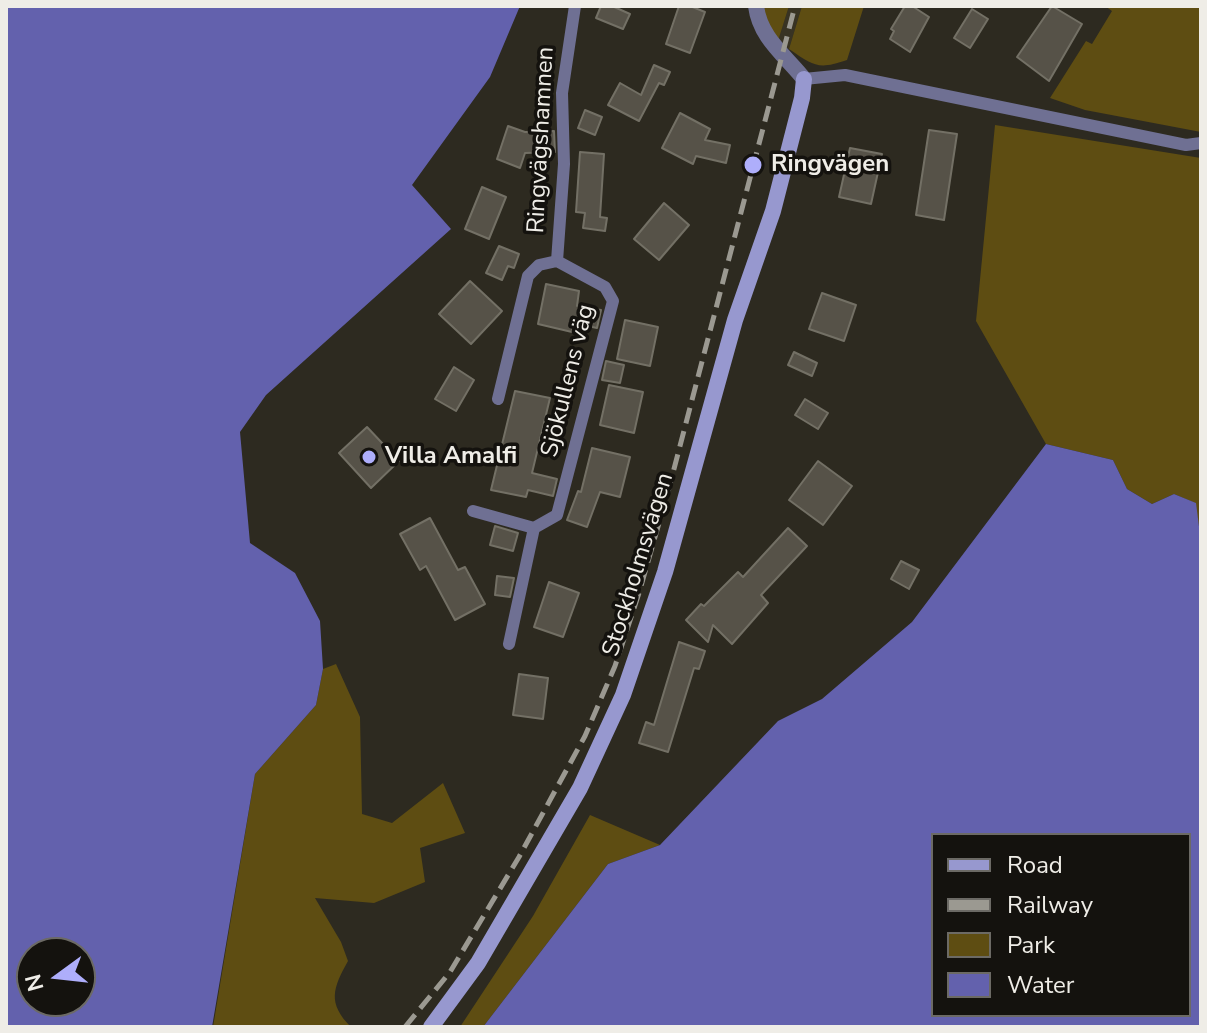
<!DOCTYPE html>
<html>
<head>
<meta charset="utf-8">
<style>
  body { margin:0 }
  #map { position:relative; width:1207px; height:1033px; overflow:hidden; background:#2d2a20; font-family:"Nunito Sans",sans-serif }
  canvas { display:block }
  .frame { position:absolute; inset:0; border:8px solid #efede7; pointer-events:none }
  .legend { position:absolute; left:931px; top:833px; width:260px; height:184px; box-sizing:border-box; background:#14120e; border:2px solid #6c6a65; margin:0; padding:10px 14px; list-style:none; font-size:24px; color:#efede7 }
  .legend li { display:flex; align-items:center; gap:16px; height:40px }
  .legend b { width:40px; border:2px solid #6c6a65 }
  .north { position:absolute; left:16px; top:937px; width:80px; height:80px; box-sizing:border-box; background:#14120e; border:2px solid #6c6a65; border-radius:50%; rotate:255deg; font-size:22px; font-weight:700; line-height:32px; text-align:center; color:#efede7 }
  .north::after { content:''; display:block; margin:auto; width:28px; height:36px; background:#aeaefb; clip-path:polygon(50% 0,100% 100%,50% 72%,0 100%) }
</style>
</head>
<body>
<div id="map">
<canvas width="1207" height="1033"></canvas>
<div class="frame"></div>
<ul class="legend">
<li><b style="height:10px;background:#9798cf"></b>Road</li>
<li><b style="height:10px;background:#9b9991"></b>Railway</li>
<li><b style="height:22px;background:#5e4d12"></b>Park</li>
<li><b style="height:22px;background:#6361ad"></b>Water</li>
</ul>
<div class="north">N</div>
</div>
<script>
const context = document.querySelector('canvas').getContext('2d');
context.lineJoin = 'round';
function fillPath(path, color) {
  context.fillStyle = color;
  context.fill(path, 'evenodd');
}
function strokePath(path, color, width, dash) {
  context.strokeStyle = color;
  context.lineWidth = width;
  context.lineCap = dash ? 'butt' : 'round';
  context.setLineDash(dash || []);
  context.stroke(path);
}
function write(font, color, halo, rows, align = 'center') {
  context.font = font + ' "Nunito Sans",sans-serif';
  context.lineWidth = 7;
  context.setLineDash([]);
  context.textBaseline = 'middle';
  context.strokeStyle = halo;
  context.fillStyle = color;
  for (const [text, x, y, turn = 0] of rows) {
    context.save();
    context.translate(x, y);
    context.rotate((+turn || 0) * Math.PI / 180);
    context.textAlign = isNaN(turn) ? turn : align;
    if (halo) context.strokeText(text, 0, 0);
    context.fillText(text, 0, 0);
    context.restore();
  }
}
const built = new Path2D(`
  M789,6H802L789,49L778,41Z`);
const green = new Path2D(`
  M763,6H789L778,41L767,28Z
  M802,6H864L847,60C818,70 814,66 789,49Z
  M1105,6H1201V132L1085,110L1050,98L1086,41L1092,44L1112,11Z
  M995,125L1201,158V541L1195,503L1174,494L1152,504L1127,489L1113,460L1046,444L976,321Z
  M336,664L360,717L362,814L392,823L443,783L465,833L420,848L425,882L374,903L315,898L341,942L348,961C333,988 327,1003 351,1027H213L255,774L316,705L323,669Z
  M590,815L660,845L608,864L483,1027H460L533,916Z`);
const water = new Path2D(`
  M6,6H520L490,77L412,185L451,229L266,395L240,432L250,543L295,573L320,621L323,669L316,705L255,774L212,1027H6ZM32,953H80V1001H32Z
  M1046,444L1113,460L1127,489L1152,504L1174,494L1196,503L1201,542V1027H483L608,864L660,845L778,721L822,699L912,622ZM933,835H1189V1015H933Z`);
const building = new Path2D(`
  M601,6H612L630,14L623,29L596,18Z
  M679,6H690L705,12L690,53L666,44Z
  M905,6H912L929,17L910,52L890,39L894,31L891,29Z
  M1052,6L1082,24L1049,81L1017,57Z
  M972,9L988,19L970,48L954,38Z
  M654,65L670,72L664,85L659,83L639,121L608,105L620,83L641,95Z
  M585,110L602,117L595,135L578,128Z
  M680,113L710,129L705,140L730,145L726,163L696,156L693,164L662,148Z
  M508,126L525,132L554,131L555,152L525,153L520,168L497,159Z
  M929,130L957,134L944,220L916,215Z
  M850,148L882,154L871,204L839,197Z
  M580,152L604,154L600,217L607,218L605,231L583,228L585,213L576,212Z
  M482,187L506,197L489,239L465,229Z
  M664,203L689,225L659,260L634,239Z
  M499,246L519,254L514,268L508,266L502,280L486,273Z
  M470,281L502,311L471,344L439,314Z
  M546,284L579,291L577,306L601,310L597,328L573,323L572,332L538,324Z
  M822,293L856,305L844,341L809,329Z
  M625,320L658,327L650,366L617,359Z
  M794,352L817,363L812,376L788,365Z
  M606,361L624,365L620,383L602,380Z
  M454,367L474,380L456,411L435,399Z
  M609,385L643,392L634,433L600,425Z
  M515,391L550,398L532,473L557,479L553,496L528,490L526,497L491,490Z
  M805,399L828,413L818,429L795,415Z
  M367,427L399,461L371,488L339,453Z
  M592,448L630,457L620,497L600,492L587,527L567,520L578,491L581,492Z
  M818,461L852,486L823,525L789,500Z
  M430,518L458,570L465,567L485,604L455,620L426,566L420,570L400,534Z
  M495,526L518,533L513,551L490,545Z
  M788,528L807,546L761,595L768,603L732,644L713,625L708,642L686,620L701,604L704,606L738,572L743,577Z
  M901,561L919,570L909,589L891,579Z
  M497,576L514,578L510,597L495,595Z
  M549,582L579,593L563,637L534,627Z
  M679,642L705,651L699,669L694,668L668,752L639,743L646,722L654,725Z
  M519,674L548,678L543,719L513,715Z`);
const minor = new Path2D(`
  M804,79L845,75L1186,145L1201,143
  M498,399L528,276L539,265L557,261L564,164L562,93L575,6
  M473,511L534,528
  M509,644L534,528L557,515L613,301L605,287L557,261`);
const tertiary = new Path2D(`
  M756,6C760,38 785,55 804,79`);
const secondary = new Path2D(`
  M431,1027L478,963L580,788L623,695L665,572L735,320L773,211L802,98L804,79`);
const rail = new Path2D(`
  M405,1027L450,972L519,857L585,736L615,666L639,593L669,488L795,6`);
const markers = [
  [753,165,10,"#aeaefb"],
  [369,457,8,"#aeaefb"]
];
const streetNames = [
  ["Ringvägshamnen",542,140,-87],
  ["Sjökullens väg",569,381,-76],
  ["Stockholmsvägen",639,565,-73]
];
const poiNames = [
  ["Ringvägen",771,165],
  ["Villa Amalfi",385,457]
];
fillPath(built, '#383323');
fillPath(green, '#5e4d12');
fillPath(water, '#6361ad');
fillPath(building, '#565248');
strokePath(building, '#737065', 2);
strokePath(minor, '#6f7093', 12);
strokePath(tertiary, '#6f7093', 16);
strokePath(secondary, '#9798cf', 16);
strokePath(rail, '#9b9991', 5, [16, 8]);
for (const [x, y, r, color] of markers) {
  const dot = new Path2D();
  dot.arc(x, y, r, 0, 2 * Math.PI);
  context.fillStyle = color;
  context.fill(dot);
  strokePath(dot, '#14120e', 3);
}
write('24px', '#efede7', '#14120e', streetNames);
write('bold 24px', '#efede7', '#14120e', poiNames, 'left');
</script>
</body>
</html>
